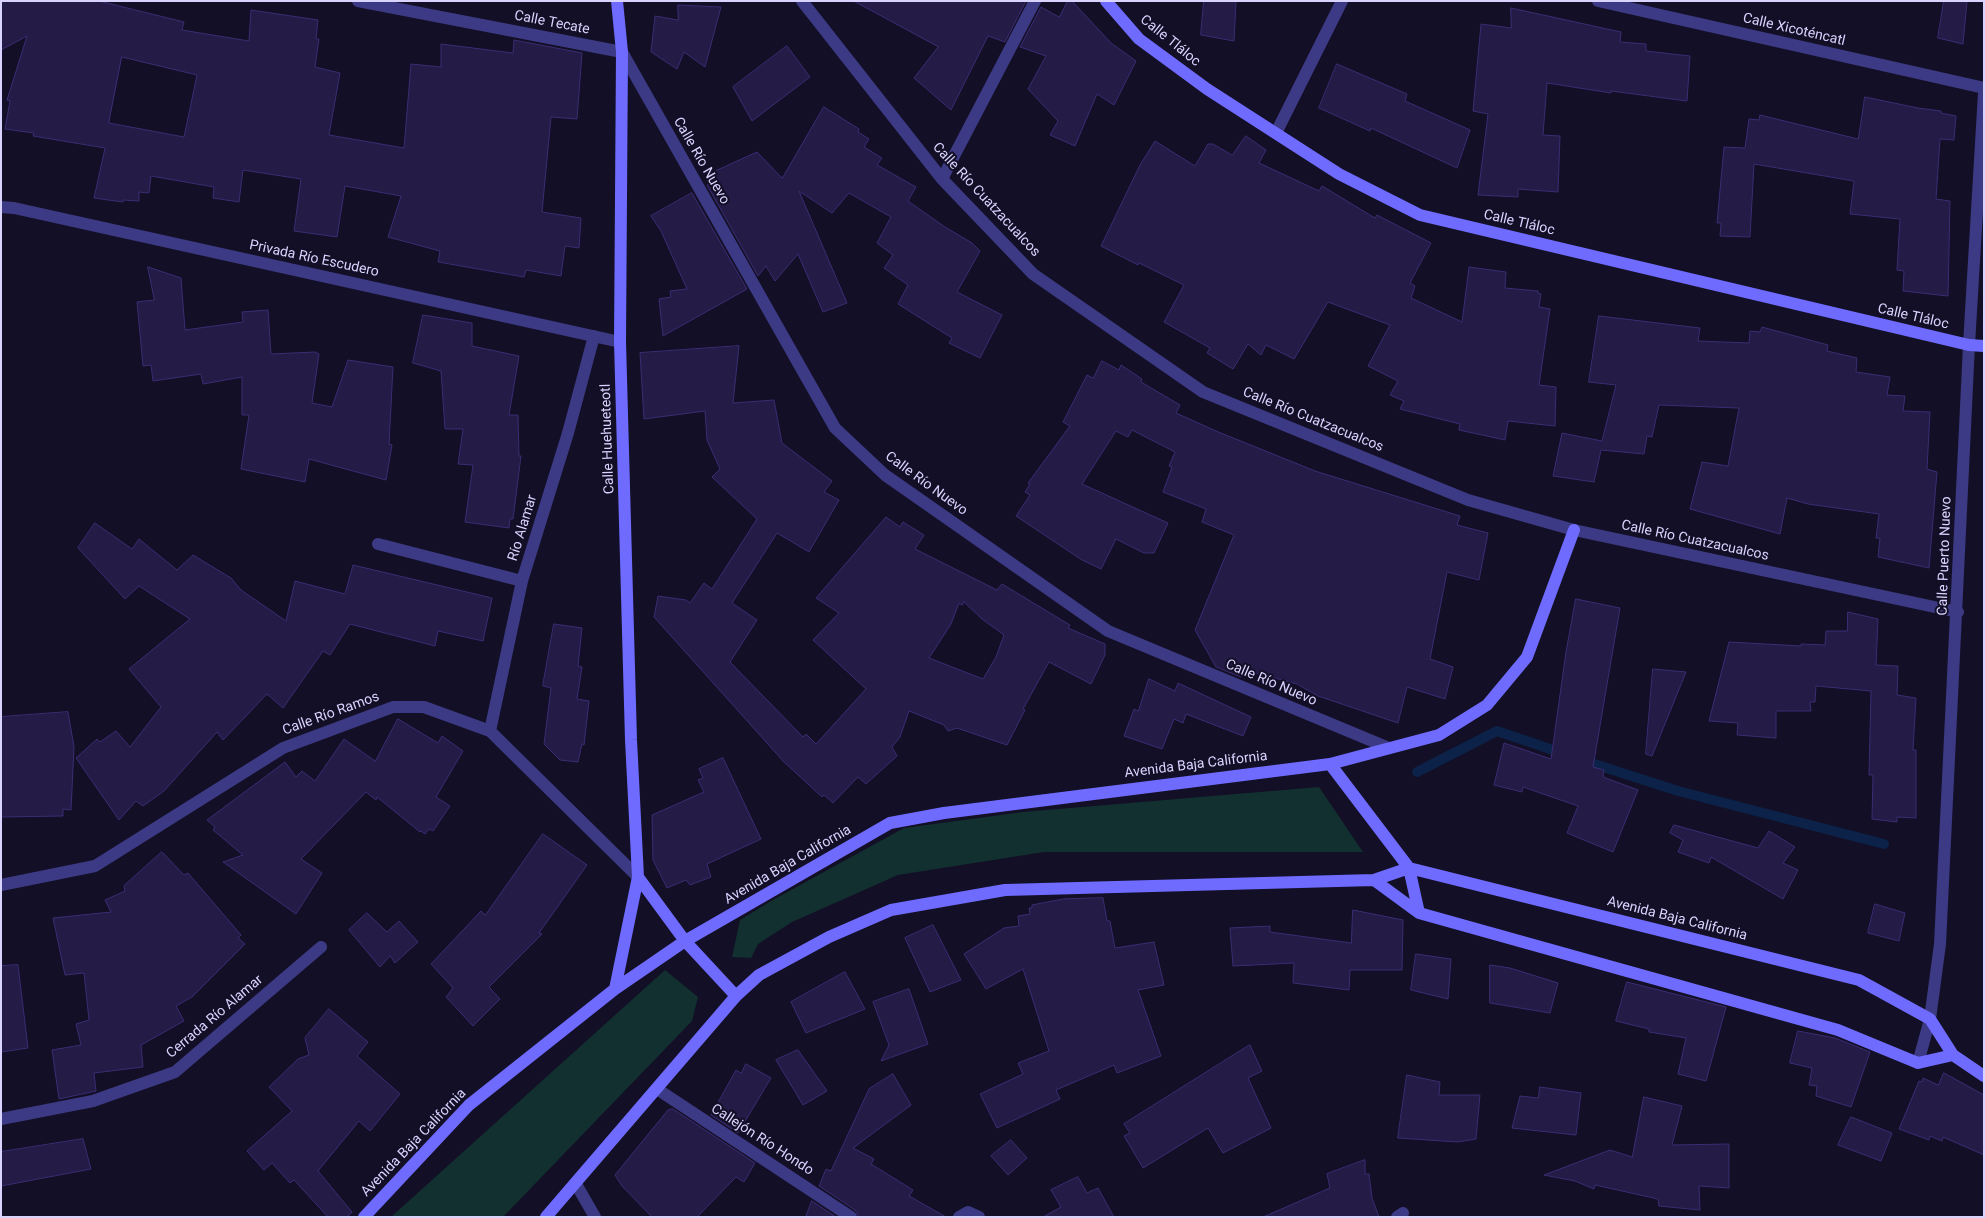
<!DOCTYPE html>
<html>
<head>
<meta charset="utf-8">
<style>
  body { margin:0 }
  #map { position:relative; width:1985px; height:1218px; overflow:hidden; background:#130f26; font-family:Roboto,sans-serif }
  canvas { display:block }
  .frame { position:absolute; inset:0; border:2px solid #d9d4ff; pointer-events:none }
</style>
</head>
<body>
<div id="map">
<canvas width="1985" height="1218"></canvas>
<div class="frame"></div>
</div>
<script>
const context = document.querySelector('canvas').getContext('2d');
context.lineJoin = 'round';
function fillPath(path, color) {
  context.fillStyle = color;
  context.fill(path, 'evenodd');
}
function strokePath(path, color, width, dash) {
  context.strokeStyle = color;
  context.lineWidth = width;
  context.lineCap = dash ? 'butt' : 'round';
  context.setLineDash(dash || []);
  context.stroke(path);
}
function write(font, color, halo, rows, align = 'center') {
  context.font = font + ' Roboto,sans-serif';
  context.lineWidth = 4;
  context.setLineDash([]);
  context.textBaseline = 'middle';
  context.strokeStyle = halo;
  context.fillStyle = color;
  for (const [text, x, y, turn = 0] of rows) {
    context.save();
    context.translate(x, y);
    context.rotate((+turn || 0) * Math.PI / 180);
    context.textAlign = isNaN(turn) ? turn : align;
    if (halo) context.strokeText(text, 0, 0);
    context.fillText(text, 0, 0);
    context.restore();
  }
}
const green = new Path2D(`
  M1319,787L1363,852H1044L898,875L792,922L758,944L751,958L732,957L740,920L771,901L904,828L1023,812Z
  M665,970L698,997L692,1021L503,1217H391Z`);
const stream = new Path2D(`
  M1582,760L1678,791L1884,844
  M1417,772L1497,731L1565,754`);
const building = new Path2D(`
  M1,1H99L184,22L182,30L249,41L251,10L318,20L316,39H319L315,67L340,73L329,135L404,148L411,64L441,67V44L513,53L514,40L582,53L577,119L551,117L542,212L581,218L579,248L565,246L561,276L526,270L524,277L438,262L440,251L388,237L401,196L345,186L337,237L294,231L301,179L243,170L239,202L213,198L214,187L151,176L149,193L139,192V201L123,200V202L94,198L105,148L33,136L34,133L5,129L10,101L7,100L27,36L1,50ZM122,57L197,75L184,137L109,123Z
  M854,1H1026L1005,42L988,36L951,110L914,78L938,47Z
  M1068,1H1072L1111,43L1136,61L1114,105L1097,94L1075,146L1050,135L1058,121L1028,89L1046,56L1020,47L1041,7L1059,17Z
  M1204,1H1236L1234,41L1201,35Z
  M1944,1H1967L1963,44L1938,38Z
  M678,5L721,7L705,67L684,52L677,69L651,52L655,16L678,20Z
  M1511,8L1621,32L1620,42L1646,44V51L1690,56L1687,101L1611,91V93L1547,83L1543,135L1560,136L1558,192L1518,189V197L1478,195L1488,114L1473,111L1481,24L1511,28Z
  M787,46L810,77L752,121L733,87Z
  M1337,64L1407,94L1405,101L1470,130L1457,168L1371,128L1370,131L1319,108Z
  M1865,97L1918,108L1941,111V113L1956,116L1954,140L1940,139L1936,199L1950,201L1948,296L1903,291L1904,271L1897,270L1900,219L1850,214L1854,181L1754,164L1750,237L1720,236L1721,223H1717L1724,147L1745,148L1749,119L1759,120L1760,115L1858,139Z
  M824,107L859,129L858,132L869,139L864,147L882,158L877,165L916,187L908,201L945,227L972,243L980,251L957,292L1002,315L980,358L949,343L952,338L898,304L908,285L884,268L893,255L877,243L891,217L849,193L832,213L799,191L847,303L823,312L798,254L775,281L766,266L758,276L707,185L717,179L713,172L757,152L782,178Z
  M1246,136L1266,150L1259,163L1319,191L1322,186L1375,218L1377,215L1431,243L1410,283L1415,286L1411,298L1462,322L1469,267L1506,272L1505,288L1538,291V293L1541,294L1539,307L1550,309L1539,385L1556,387L1555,426L1508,421L1505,440L1459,430L1460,424L1400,409L1404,401L1390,395L1398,381L1368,366L1390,325L1328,302L1294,359L1266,345L1261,355L1248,344L1233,369L1207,353L1210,348L1164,322L1184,285L1139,263L1138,265L1101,246L1140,165L1155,141L1195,166L1208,144H1213L1232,155Z
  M692,193L747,289L663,336L659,299L671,297L670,291L687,289L661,231L651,216Z
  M148,267L181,278L185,330L243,322L242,312L268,310L271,354L315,352L319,354L312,403L332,407L348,360L393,367L389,444L392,445L386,480L309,459L305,482L241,469L249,415H242V377L203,384L201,374L153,381L151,365L143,366L137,302L154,300Z
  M423,315L472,323V346L519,356L509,415H518L519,456H521L513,519H510L509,528L465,522L473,465L458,464L463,429H445L441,371L413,363Z
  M1599,316L1700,328L1698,341L1749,343L1750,331L1760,332L1762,327L1828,345L1827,351L1857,358L1856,372L1890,377L1887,395L1905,396L1903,411L1930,412L1927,469L1937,472L1929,568L1878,557L1880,538H1876L1879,514L1808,504L1787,498L1780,534L1690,509L1702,462L1728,466L1739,408L1659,405L1652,437L1647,436L1644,454L1601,450L1594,482L1553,476L1562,433L1602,441L1616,385L1589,382Z
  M739,346L733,403L774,400L782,443L832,481L824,492L839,500L809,552L777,533L732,603L757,620L730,662L803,737L806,734L816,744L866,689L813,640L839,613L816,598L886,517L900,527L903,522L924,535L915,549L997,590L1002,584L1070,625L1068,628L1105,644V655L1091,684L1049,662L1023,709L1025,710L1007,745L957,728L948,731L944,725L909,711L900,737L892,747L897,756L866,784L858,777L833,803L824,795L822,797L784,762L654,617L658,596L686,600L690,603L704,583L712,589L757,519L712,477L720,469L707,440L705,411L644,419L640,353ZM964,602L982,619L1004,635L996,657L983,679L929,658L951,624L959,603L962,605Z
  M1102,361L1119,370L1121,365L1142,379L1141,382L1180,405L1176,413L1216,431L1315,471L1460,516L1457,525L1488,533L1479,580L1447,572L1430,659L1453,667L1445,699L1407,687L1398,723L1318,696L1297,684L1245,670L1241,677L1216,667L1195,630L1234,535L1202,522L1206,509L1163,492L1172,467L1169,466L1175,452L1132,430L1128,437L1116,431L1082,484L1168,523L1154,553H1144L1116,539L1101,569L1082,560L1016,516L1030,495L1025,492L1030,484L1028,483L1070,426L1063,422L1087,375L1093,378Z
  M95,523L132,549L139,539L177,570L193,555L231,578L241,590L286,621L295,581L345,594L353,565L492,598L483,641L438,631L435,646L350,624L330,655L323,651L283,708L267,694L223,740L217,732L164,791L143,806L136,801L119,820L76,758L97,739L100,742L116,731L130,747L161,707L129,669L190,619L139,586L125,599L78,548Z
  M1576,599L1620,608L1593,767L1604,770L1603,777L1638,790L1613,852L1567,833L1578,806L1523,787L1522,792L1494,785L1504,743L1551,759L1566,652Z
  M1848,612L1878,619L1876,665L1898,666L1897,695L1916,698L1913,750H1916V818L1897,817V822L1872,819L1873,775H1869L1871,691L1816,686L1815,702H1810L1811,711H1776V738L1737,735L1738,723L1709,721L1729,642L1801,646V644L1825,645L1826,631H1847Z
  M554,624L582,628L578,666L582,667L577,699L589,701L584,745L582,744L578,762L560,760L544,744L551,688L543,686Z
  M1653,669L1686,672L1652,756L1646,754Z
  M1149,679L1175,691L1178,683L1251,717L1243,736L1186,714L1183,723L1174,719L1162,749L1124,736L1134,709L1138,711Z
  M68,712L74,747L71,810L63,809V816L1,817V717Z
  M398,719L438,743L442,736L463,751L436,797L450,806L433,831L429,829L425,834L421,831L420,832L377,797L376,800L366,792L301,859L322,873L296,914L223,862L243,855L213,830L215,827L207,820L285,762L296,777L302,771L315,781L344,739L375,761Z
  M723,758L761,839L707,864L711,877L690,885L686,880L667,888L653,860L652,815L704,792L698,780L703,778L699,769Z
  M1674,825L1758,848L1769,831L1795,847L1783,863L1798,870L1783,899L1711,857L1709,863L1678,852L1683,840L1670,833Z
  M543,834L587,865L539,933L542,934L489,987L500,999L473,1026L446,997L453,988L431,964L481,911L485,915Z
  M162,852L184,875L188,873L241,935L238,938L245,944L192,997L176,1006L184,1021L141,1045L143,1067L94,1073L96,1091L59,1099L52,1050L81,1045L76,1024L89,1020L84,973L65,975L53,918L111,912L105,900L125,891L124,886Z
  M1103,898L1107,921H1110L1115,948L1154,942L1164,985L1138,990L1161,1056L1117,1073L1114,1065L1056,1090L1060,1099L997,1128L980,1094L1023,1074L1018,1063L1049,1051L1023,969L986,989L964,954L1004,928L1019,926L1018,916L1030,914L1029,908H1032V905L1063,899Z
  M1875,904L1905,913L1899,941L1868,933Z
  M1353,910L1403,920L1402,970H1350L1349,990L1293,983L1294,963L1233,966L1230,928L1270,926V932L1351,943Z
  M367,913L387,932L399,921L418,942L395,963L390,956L380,967L349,930Z
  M933,925L961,980L930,992L905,938Z
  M1416,954L1451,959L1448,999L1411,990Z
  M18,965L28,1048L1,1052V966Z
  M1490,965L1510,968L1558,983L1550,1013L1490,1003Z
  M845,972L865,1009L806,1033L791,1002Z
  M1627,982L1726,1007L1706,1081L1678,1074L1686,1038L1649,1032V1029L1616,1021Z
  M909,989L928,1044L881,1061L889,1045L873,1002Z
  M329,1009L368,1042L357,1056L400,1094L370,1131L359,1121L318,1171L352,1212L347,1217H328L294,1180L290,1183L272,1163L264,1170L247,1151L292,1111L269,1087L298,1059L309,1055L305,1038Z
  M1798,1031L1835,1038L1870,1052L1851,1107L1816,1096L1817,1086L1809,1085L1812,1068L1790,1063Z
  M1250,1045L1262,1071L1248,1078L1271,1128L1223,1153L1208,1128L1143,1168L1124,1136L1130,1133L1124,1124Z
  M798,1050L827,1091L803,1105L776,1060Z
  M746,1064L771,1078L738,1133L711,1115L736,1070L741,1073Z
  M1944,1073L1984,1095V1155L1943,1137L1942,1141L1930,1136L1929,1140L1899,1129L1919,1081L1922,1082L1923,1078L1938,1085Z
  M893,1074L911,1105L853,1148L874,1159L871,1164L913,1190L909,1196L946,1217H859L855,1210L819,1186L826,1169L831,1171L869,1089Z
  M1407,1075L1440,1082L1439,1095H1480L1476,1139L1458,1142L1398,1138Z
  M1540,1087L1581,1093L1576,1135L1512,1128L1520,1096L1538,1098Z
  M1644,1097L1682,1106L1672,1145L1729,1144V1188L1699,1186L1700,1210L1659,1206L1658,1199L1595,1185L1594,1189L1575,1181L1544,1175L1610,1150L1632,1157Z
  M673,1109L755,1163L744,1182L736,1177L697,1217H652L622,1186L615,1175L668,1110Z
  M1851,1117L1892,1133L1881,1161L1838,1145Z
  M83,1139L91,1169L1,1186V1152Z
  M1011,1140L1027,1158L1008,1175L991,1156Z
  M1365,1160V1174H1369L1372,1198L1379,1217H1263L1330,1188L1327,1174Z
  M1078,1177L1087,1193L1098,1188L1114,1217H1043L1061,1207L1051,1190Z
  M812,1201L836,1217H806Z`);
const street = new Path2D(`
  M358,1L622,52L835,428L885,475L1108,631L1389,748
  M802,1L942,179L1033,274L1203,392L1468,500L1574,530L1958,612
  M1598,1L1984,88
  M1276,133L1342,1
  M942,179L1035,1
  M1,207L14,208L620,342
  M378,544L522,581
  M490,731L522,581L568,433L594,336
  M1,885L95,866L283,748L393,707H424L490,731L638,877
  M1918,1063L1930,1019L1940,944L1969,345L1984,93
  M657,1089L851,1217
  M1,1119L93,1101L175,1072L321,947
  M576,1184L595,1217
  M959,1217L968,1212L979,1217
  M1397,1217L1403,1213`);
const secondary = new Path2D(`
  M1106,1L1139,39L1207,89L1339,174L1420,215L1969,345L1984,346
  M1330,764L1409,868L1419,913
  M638,877L685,941L736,996
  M1374,880L1419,913L1838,1030L1918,1063L1953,1055
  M615,989L638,877L631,740L620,342L622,52L617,1
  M364,1217L469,1105L615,989L685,941L890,823L944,813L1330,764L1439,735L1487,705L1527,657L1574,530
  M546,1217L736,996L759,975L829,937L891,910L1005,890L1374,880L1409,868L1859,980L1930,1019L1953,1055L1984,1076`);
const streetNames = [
  ["Calle Tecate",552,23,11],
  ["Calle Xicoténcatl",1794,30,13],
  ["Calle Tláloc",1170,41,39],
  ["Calle Río Nuevo",701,161,60],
  ["Calle Río Cuatzacualcos",986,200,47],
  ["Calle Tláloc",1519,223,13],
  ["Privada Río Escudero",314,259,12],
  ["Calle Tláloc",1913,317,13],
  ["Calle Río Cuatzacualcos",1313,420,22],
  ["Calle Huehueteotl",608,439,-92],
  ["Calle Río Nuevo",926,484,36],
  ["Río Alamar",523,528,-73],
  ["Calle Río Cuatzacualcos",1695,541,12],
  ["Calle Puerto Nuevo",1945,556,-88],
  ["Calle Río Nuevo",1271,683,23],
  ["Calle Río Ramos",331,714,-20],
  ["Avenida Baja California",1196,765,-7],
  ["Avenida Baja California",788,865,-30],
  ["Avenida Baja California",1677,919,14],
  ["Cerrada Río Alamar",215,1017,-40],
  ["Callejón Río Hondo",762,1140,33],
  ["Avenida Baja California",414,1143,-46]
];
fillPath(green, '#12302f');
strokePath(stream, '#0c2248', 10);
fillPath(building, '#241b47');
strokePath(building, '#3b2d73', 1);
strokePath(street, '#3d3a85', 12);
strokePath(secondary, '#6f6bff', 12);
write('14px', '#d9d4ff', '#130f26', streetNames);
</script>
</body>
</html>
